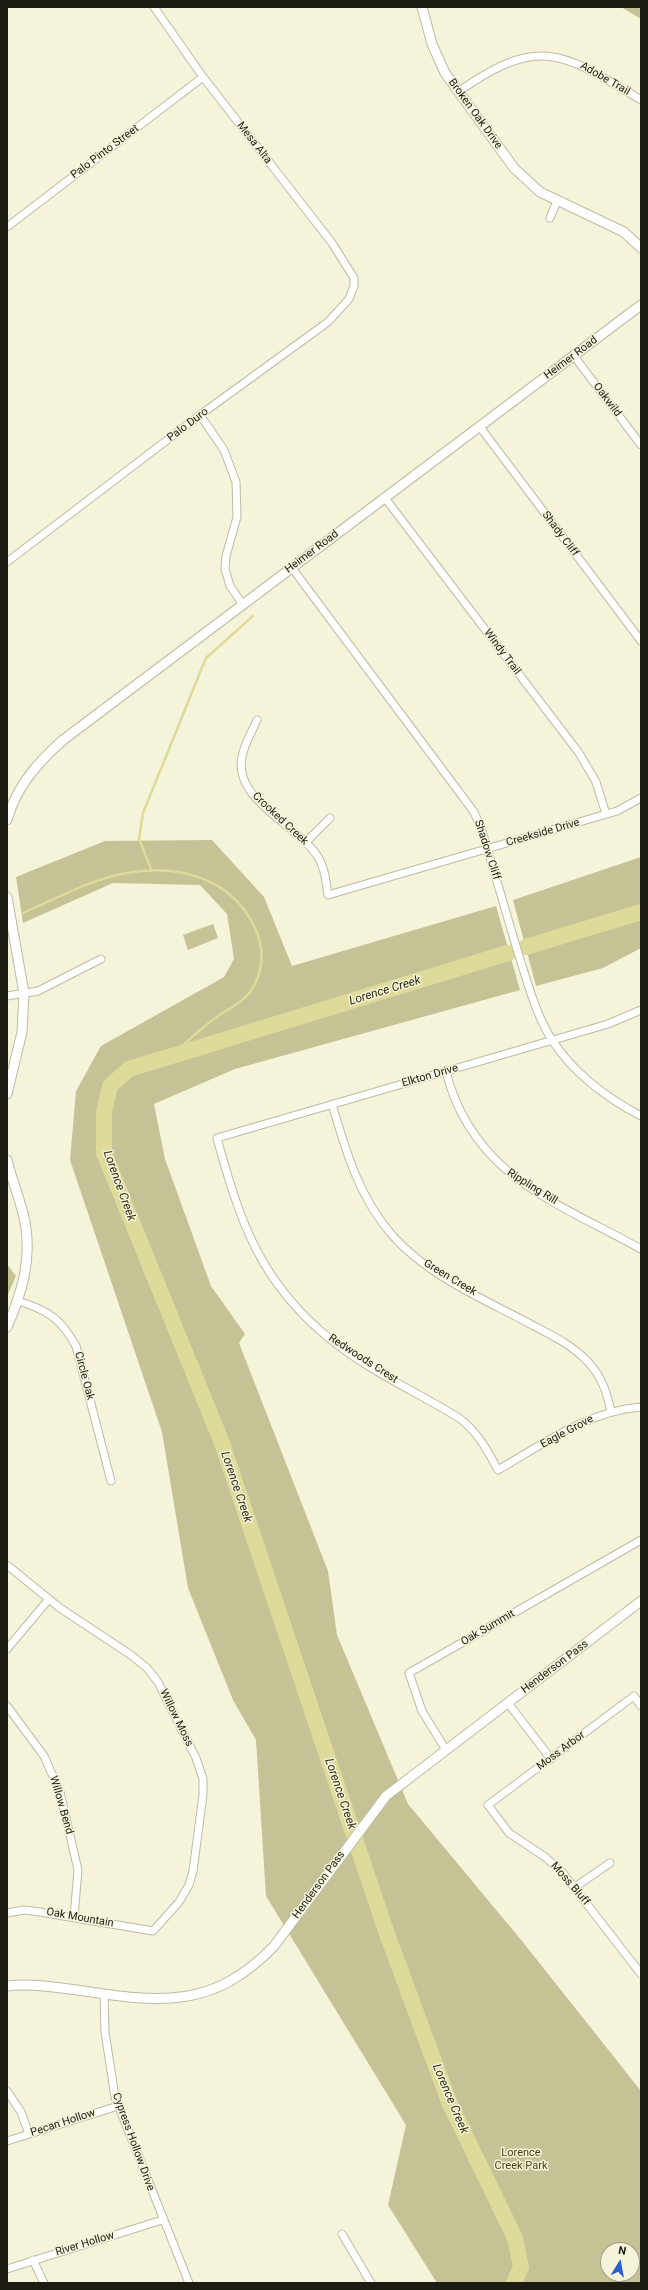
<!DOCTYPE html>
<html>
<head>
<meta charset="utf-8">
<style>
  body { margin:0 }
  #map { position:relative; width:648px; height:2290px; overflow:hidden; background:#f5f4da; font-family:Roboto,sans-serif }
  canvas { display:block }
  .frame { position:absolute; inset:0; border:8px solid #1c1c13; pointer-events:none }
  .north { position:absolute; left:600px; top:2242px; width:40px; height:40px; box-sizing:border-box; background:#f5f4da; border:1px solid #9e9e8a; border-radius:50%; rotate:11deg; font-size:11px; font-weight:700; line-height:16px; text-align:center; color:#1c1c13 }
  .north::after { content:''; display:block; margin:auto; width:14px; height:18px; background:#2a60ce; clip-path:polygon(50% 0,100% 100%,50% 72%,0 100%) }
</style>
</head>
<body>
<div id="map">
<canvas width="648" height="2290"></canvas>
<div class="frame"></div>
<div class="north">N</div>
</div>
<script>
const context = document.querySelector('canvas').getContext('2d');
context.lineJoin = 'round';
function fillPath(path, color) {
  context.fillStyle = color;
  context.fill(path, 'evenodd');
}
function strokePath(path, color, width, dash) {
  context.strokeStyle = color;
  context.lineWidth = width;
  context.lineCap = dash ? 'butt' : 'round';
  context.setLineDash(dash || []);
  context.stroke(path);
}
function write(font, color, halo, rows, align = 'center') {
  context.font = font + ' Roboto,sans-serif';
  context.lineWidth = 3;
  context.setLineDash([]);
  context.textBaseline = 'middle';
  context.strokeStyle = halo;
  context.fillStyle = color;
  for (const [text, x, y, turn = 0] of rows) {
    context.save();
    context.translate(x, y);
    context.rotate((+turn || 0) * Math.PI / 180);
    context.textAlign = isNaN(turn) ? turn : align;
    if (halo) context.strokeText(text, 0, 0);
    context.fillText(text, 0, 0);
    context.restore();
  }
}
const green = new Path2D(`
  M621,7H641V19Z
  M212,840L264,897L292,966L496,906L520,990L235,1069L154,1104L165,1159L211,1286L245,1334L239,1343L328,1571L337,1635L408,1804L522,1941L641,2091V2283H437L388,2205L406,2125L266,1896L256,1740L233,1700L188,1588L162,1432L70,1160L76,1091L101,1046L224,977L234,959L227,914L200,885L113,883L23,923L16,877L105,841ZM608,2250H632V2274H608Z
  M641,857V948L603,968L536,986L513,900Z
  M213,924L218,938L188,950L183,935Z
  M7,1264L16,1276L7,1297Z`);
const stream = new Path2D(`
  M152,871L139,839L143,813L206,658L253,616
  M23,913C56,899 91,879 127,873C178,864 231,878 254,926C265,947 264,973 250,992C243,1002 228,1009 218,1016C201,1028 186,1043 169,1057`);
const river = new Path2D(`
  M526,947L641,912
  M508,953L129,1069L110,1086L104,1112V1153L222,1443L387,1934L450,2104L515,2238L521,2267L514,2283`);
const minor = new Path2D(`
  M458,92C540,34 563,53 641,100
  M550,218L557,201
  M7,227L203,77
  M574,356L641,445
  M200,415L224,450L236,482L237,517L226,556L225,569L230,586L243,605
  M480,427L641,641
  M385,498L579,753L596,782L606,814
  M7,562L200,415L328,322L349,299L354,286V278L332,243L203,77L154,7
  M292,568L474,812L481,828C494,870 506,913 519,956C528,984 536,1015 552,1040C574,1074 607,1098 641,1116
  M257,720C252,732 244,744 242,757C233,800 298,825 318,857C325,868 326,882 328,895L617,811L641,798
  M306,842L330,818
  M7,996L38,991L101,959
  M641,1010L608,1024L217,1138C240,1222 260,1282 330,1339C369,1371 417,1392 459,1418C478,1432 487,1450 498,1470C543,1444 588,1411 641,1407
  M446,1072C473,1176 556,1202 641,1249
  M332,1104C346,1152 359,1197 392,1235C429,1277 486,1300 534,1326C553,1336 572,1345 587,1361C601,1375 607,1392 611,1412
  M18,1301C48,1310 61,1319 76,1346L111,1481
  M7,1565L60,1608L131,1655L147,1668L158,1682L196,1758L203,1779V1795L193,1871L189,1885L179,1902L153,1931L40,1912L24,1910L7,1913
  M7,1649L49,1599
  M508,1703L551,1759
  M7,1706L44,1756L60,1792L78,1870L74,1917
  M641,1706L634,1696L488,1805L509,1833L545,1857L562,1872L641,1974
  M446,1750L422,1711L409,1673L641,1540
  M575,1887L610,1863
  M104,1994L105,2032L115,2097L189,2283
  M7,2091L21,2112L29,2134
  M7,2141L118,2106
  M342,2234L371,2283
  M33,2260L44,2283
  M7,2269L162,2220`);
const tertiary = new Path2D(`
  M422,7L432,44L445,73L514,168L540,192L624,232L641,248
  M7,820C16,787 38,762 63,740L641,305
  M7,897L24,993L22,1032L7,1094
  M7,1160C12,1181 21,1201 25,1222C32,1259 22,1293 7,1327
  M7,1986C31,1983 54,1987 77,1990C157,2002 212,2011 274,1946L386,1796L641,1601`);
const streetNames = [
  ["Adobe Trail",605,79,30],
  ["Broken Oak Drive",475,114,54],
  ["Mesa Alta",254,143,52],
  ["Palo Pinto Street",105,152,-37],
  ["Heimer Road",571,358,-37],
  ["Oakwild",607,400,53],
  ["Palo Duro",188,425,-37],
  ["Shady Cliff",560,534,53],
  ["Heimer Road",312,552,-37],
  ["Windy Trail",502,652,53],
  ["Crooked Creek",280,819,43],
  ["Creekside Drive",543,833,-16],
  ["Shadow Cliff",487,850,72],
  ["Elkton Drive",430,1076,-16],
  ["Rippling Rill",532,1187,32],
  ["Green Creek",450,1278,31],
  ["Redwoods Crest",363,1359,33],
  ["Circle Oak",84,1376,75],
  ["Eagle Grove",567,1432,-28],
  ["Oak Summit",488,1628,-30],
  ["Henderson Pass",555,1667,-37],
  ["Willow Moss",176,1718,64],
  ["Moss Arbor",561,1751,-37],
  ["Willow Bend",61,1805,74],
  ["Moss Bluff",570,1884,49],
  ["Henderson Pass",319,1885,-54],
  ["Oak Mountain",80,1918,10],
  ["Pecan Hollow",63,2123,-18],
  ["Cypress Hollow Drive",133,2142,70],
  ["River Hollow",85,2244,-17]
];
const parkNames = [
  ["Lorence",521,2153],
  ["Creek Park",521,2166]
];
const waterNames = [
  ["Lorence Creek",385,991,-17],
  ["Lorence Creek",119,1186,70],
  ["Lorence Creek",236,1487,71],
  ["Lorence Creek",340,1794,71],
  ["Lorence Creek",450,2099,67]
];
fillPath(green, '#c5c296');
strokePath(stream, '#deda99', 2.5);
strokePath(river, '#deda99', 16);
strokePath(minor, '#bdbca3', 9);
strokePath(tertiary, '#bdbca3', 11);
strokePath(minor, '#fff', 7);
strokePath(tertiary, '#fff', 9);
write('11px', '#1c1c13', '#f5f4da', streetNames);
write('11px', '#474311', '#f5f4da', parkNames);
write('italic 12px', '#2e2c0f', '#f5f4da', waterNames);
</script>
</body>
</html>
